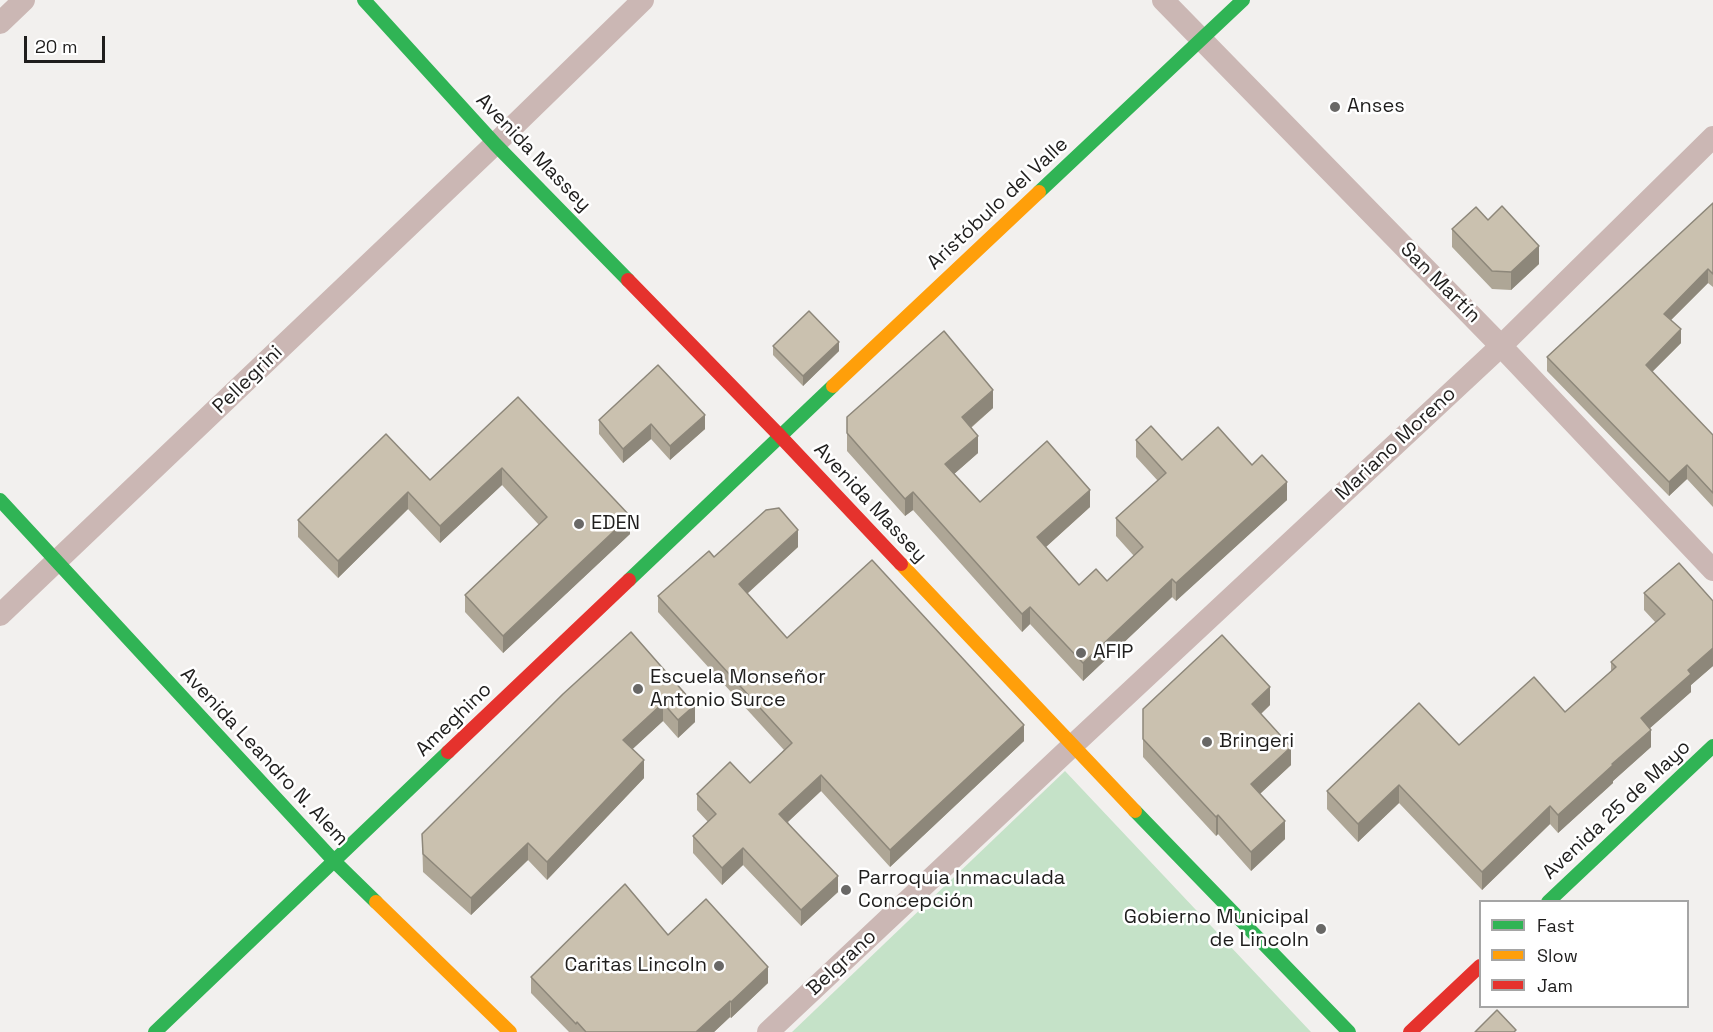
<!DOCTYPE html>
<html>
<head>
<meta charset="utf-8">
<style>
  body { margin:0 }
  #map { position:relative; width:1713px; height:1032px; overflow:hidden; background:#f2f0ee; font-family:"Space Grotesk",sans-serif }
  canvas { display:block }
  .legend { position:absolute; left:1479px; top:900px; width:210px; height:108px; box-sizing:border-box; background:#fff; border:2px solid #a5a5a5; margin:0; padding:8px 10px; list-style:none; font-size:18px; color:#1f1e1d }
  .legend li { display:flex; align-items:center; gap:12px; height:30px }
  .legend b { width:30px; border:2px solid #a5a5a5 }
  .scale { position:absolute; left:24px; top:36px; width:81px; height:27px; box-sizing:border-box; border:3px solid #1f1e1d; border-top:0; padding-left:8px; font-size:18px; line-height:21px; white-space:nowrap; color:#1f1e1d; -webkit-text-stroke:4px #fff; paint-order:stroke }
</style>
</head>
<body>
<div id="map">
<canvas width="1713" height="1032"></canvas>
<ul class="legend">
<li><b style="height:8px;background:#30b455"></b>Fast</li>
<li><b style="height:8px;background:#ff9f0a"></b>Slow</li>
<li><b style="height:8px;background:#e5322d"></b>Jam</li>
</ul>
<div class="scale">20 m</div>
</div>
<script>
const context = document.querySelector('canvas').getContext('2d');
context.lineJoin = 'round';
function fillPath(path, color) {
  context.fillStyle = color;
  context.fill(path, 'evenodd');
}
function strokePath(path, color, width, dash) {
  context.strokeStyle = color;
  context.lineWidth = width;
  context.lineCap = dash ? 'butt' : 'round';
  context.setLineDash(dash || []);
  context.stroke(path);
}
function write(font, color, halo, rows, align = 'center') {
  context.font = font + ' "Space Grotesk",sans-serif';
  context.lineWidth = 5;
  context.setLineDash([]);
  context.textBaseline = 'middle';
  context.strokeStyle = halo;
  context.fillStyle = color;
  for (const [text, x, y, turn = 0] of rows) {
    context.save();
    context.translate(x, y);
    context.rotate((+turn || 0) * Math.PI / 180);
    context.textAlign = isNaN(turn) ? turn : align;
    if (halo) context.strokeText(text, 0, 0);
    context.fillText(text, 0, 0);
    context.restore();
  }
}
const green = new Path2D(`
  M1065,771L1311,1032H792Z`);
const street = new Path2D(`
  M1163,0L1501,346L1713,570
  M0,23L24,0
  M0,615L495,144L643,0
  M768,1032L1072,746L1501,346L1713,137`);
const fast = new Path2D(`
  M364,0L495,144L628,280
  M1039,192L1243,0
  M0,500L335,862L376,902
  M629,580L833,386
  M1135,811L1349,1032
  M1548,902L1713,746
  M155,1032L448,752`);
const slow = new Path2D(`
  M833,386L1039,192
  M901,564L1135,811
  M376,902L510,1032`);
const jam = new Path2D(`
  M628,280L780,436L901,564
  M448,752L629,580
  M1410,1032L1480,966`);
const wall = new Path2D(`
  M1713,203V287L1708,283L1671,320L1681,343L1652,372L1713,435V507L1687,479L1669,496L1547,371V357Z
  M1488,220L1539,264L1511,290L1492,289L1452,247V229Z
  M773,346L839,351L803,386L773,355Z
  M518,397L630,534L503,653L465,612V595L539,525L502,485L440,543L408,509L338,578L298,537V520L430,480Z
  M993,408L971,428L978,453L954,474L980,502L1090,507L1046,547L1079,585L1107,581L1134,556L1116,536V518L1158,481L1136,457V440L1182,460L1252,465L1287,500L1176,601L1172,597L1083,681L1030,624L1022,632L913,510L905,516L847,451V417Z
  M599,420L705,429L670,460L651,439L623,463L599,434Z
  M798,547L747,594L787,638L1024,741L890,867L821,791L788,822L838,892L801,926L743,865L722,885L693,853V836L708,822L697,810V794L750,783L784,750L658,612V596L714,557Z
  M1644,593L1713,601V666L1691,685V692L1650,728L1651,747L1613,781V783L1558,833L1550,824L1482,890L1399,803L1358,842L1327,809V791L1459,745L1565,712L1611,671V662L1656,623L1644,610Z
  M631,632L695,722L678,738L663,721L632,749L644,778L547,880L528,860L471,915L423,872L422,834Z
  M1270,705L1261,714L1291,765L1260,794L1285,839L1251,871L1218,834L1216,836L1143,757V709Z
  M668,935L768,983L731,1018L730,1017L714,1032H569L531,993V977Z`);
const shadedWall = new Path2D(`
  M1539,246V264L1511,290V272Z
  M1708,269V283L1664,327V314Z
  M1681,329V343L1646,378V365Z
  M839,342V351L803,386V376Z
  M993,390V408L962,435V417Z
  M705,415V429L670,460V446Z
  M651,424V439L623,463V449Z
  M978,436V453L945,482V464Z
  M1687,465V479L1669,496V482Z
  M502,468V485L440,543V526Z
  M1287,482V500L1176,601V583Z
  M1090,490V507L1037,555V537Z
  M408,492V509L338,578V561Z
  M913,492V510L905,516V499Z
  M630,516V534L503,653V636Z
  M798,530V547L739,601V584Z
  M1172,579V597L1083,681V663Z
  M1030,607V624L1022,632V614Z
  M1713,648V666L1691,685V692L1641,736V718L1688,670Z
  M1270,687V705L1252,722V704Z
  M663,703V721L623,758V740Z
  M695,705V722L678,738V720Z
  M1024,725V741L890,867V850Z
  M1651,730V747L1613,781V783L1558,833V815L1612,764Z
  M1291,747V765L1251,802V784Z
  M644,760V778L547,880V862Z
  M821,775V791L779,830V814Z
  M1399,785V803L1358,842V824Z
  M1550,806V824L1482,890V872Z
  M1218,815V834L1216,836V817Z
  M1285,821V839L1251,871V852Z
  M528,843V860L471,915V898Z
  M743,848V865L722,885V868Z
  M838,876V892L801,926V910Z
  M768,967V983L731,1018V1002Z
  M730,1001V1017L714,1032H696Z`);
const building = new Path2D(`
  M1713,203V274L1708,269L1664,314L1681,329L1646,365L1713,435V493L1687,465L1669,482L1547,357Z
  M1502,206L1539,246L1511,272L1492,271L1452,229L1476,207L1488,220Z
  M809,311L839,342L803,376L773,346Z
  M944,331L993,390L962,417L978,436L945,464L980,502L1047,441L1090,490L1037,537L1079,585L1096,569L1107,581L1143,547L1116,518L1166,473L1136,440L1151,426L1182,460L1218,427L1252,465L1262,455L1287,482L1176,583L1172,579L1083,663L1030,607L1022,614L913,492L905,499L847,433V417Z
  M658,365L705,415L670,446L651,424L623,449L599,420Z
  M518,397L630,516L503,636L465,595L547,517L502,468L440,526L408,492L338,561L298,520L386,434L430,480Z
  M779,508L798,530L739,584L787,638L872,560L1024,725L890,850L821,775L779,814L838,876L801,910L743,848L722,868L693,836L716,814L697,794L730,762L750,783L792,743L658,596L709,551L714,557L766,510Z
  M1679,563L1713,601V648L1688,670L1691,674L1641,718L1651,730L1612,764L1613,765L1558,815L1550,806L1482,872L1399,785L1358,824L1327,791L1419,703L1459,745L1534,677L1565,712L1616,667L1611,662L1665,614L1644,593Z
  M631,632L695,705L678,720L663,703L623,740L644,760L547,862L528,843L471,898L423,854L422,834L563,694Z
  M1222,635L1270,687L1252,704L1291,747L1251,784L1285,821L1251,852L1218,815L1216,817L1143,739V709Z
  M625,884L668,935L706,899L768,967L731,1002L730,1001L696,1032H586L577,1022L576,1024L531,977Z
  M1497,1010L1516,1030L1514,1032H1475Z`);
const markers = [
  [1335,107,6,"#696866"],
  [579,524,6,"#696866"],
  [1081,653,6,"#696866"],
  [638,689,6,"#696866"],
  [1207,742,6,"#696866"],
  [846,890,6,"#696866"],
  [1321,929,6,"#696866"],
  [719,966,6,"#696866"]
];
const poiNames = [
  ["Anses",1347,107],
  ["EDEN",591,524],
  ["AFIP",1093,653],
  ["Escuela Monseñor",650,678],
  ["Antonio Surce",650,701],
  ["Bringeri",1219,742],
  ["Parroquia Inmaculada",858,879],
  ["Concepción",858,902],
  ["Gobierno Municipal",1309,918,"right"],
  ["de Lincoln",1309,941,"right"],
  ["Caritas Lincoln",707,966,"right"]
];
const streetNames = [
  ["Avenida Massey",533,153,46],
  ["Aristóbulo del Valle",998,204,-43],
  ["San Martín",1440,283,45],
  ["Pellegrini",248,380,-44],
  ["Mariano Moreno",1396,444,-43],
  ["Avenida Massey",870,503,47],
  ["Ameghino",454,720,-44],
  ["Avenida Leandro N. Alem",264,757,47],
  ["Avenida 25 de Mayo",1617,810,-43],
  ["Belgrano",842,963,-43]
];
fillPath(green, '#c5e2c8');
strokePath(street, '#cbb7b4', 22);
strokePath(fast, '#30b455', 14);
strokePath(slow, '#ff9f0a', 14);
strokePath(jam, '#e5322d', 14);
fillPath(wall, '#aea696');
fillPath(shadedWall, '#8d877a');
fillPath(building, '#cac1af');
strokePath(building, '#8d877a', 1.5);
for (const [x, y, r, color] of markers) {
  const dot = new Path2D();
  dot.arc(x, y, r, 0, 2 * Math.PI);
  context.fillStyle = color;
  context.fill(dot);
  strokePath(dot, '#fff', 2);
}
write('20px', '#1f1e1d', '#fff', poiNames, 'left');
write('20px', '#1f1e1d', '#fff', streetNames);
</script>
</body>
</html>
